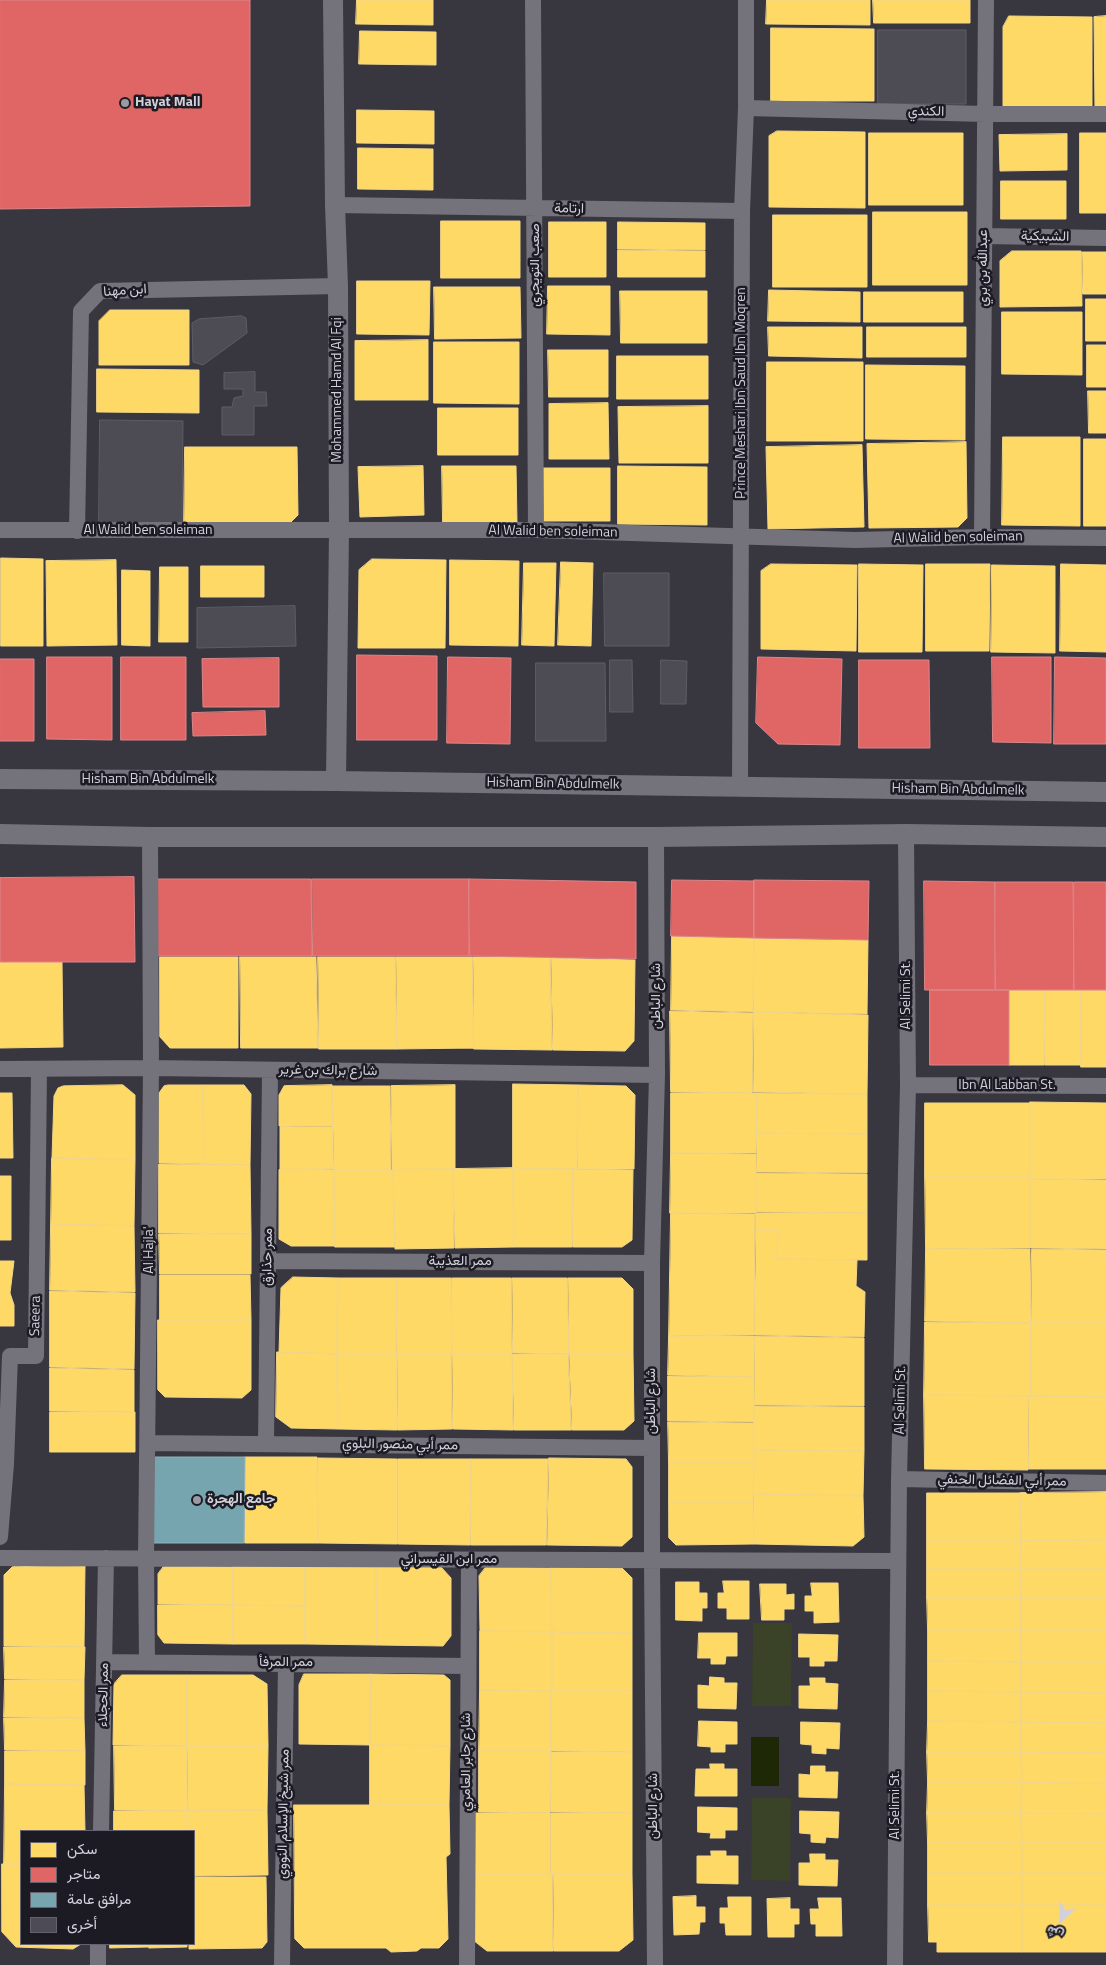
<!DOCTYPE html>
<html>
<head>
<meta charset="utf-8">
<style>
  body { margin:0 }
  #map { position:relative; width:1106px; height:1965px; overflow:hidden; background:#38363f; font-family:"Titillium Web",Vazirmatn,sans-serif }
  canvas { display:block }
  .legend { position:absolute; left:20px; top:1830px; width:175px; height:115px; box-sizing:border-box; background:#1c1b23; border:1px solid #64636d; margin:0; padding:6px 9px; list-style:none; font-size:15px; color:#d1d0db }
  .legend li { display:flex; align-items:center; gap:10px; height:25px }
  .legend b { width:25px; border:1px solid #64636d }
  .north { position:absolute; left:1036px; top:1895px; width:50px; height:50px; -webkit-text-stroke:4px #1c1b23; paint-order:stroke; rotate:205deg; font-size:14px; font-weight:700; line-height:20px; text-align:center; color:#d1d0db }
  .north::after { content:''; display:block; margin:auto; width:18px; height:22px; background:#d1d0db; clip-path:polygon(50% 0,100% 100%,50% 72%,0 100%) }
</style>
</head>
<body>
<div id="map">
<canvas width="1106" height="1965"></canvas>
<ul class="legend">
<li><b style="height:14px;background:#ffd966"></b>سكن</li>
<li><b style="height:14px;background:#e06666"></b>متاجر</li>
<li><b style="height:14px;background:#76a5af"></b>مرافق عامة</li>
<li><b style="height:14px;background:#4d4b53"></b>أخرى</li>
</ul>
<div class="north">ش</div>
</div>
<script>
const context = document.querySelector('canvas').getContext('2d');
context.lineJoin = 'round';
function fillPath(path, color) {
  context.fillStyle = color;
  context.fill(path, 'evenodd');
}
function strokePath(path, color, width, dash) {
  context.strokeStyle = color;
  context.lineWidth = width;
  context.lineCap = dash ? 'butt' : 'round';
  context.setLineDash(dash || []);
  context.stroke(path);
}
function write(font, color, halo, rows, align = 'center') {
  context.font = font + ' "Titillium Web",Vazirmatn,sans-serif';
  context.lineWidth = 5;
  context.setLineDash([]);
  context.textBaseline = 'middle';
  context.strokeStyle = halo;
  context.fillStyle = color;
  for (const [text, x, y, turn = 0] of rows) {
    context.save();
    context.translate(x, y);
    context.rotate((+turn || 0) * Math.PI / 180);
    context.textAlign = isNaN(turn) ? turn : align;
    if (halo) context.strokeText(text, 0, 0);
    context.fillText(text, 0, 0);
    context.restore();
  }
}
const green = new Path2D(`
  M753,1623H792L791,1706H752Z
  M752,1798H791L790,1881L751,1880Z`);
const water = new Path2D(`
  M751,1737H779V1786H751Z`);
const homes = new Path2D(`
  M357,0H433V25L356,24Z
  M767,0H870V25L766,24Z
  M873,0H970V23H874Z
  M1009,16L1092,17V108L1003,107V27Z
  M1106,16V109H1095L1094,17Z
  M771,28L874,29V101H771Z
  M360,31L436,32V65L359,64Z
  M357,110L434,111V144L357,143Z
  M777,131L865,132V208L769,207V136Z
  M869,133H963V205H869Z
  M1080,133H1106V213H1080Z
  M1067,134V170L1000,171L999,135Z
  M358,148L433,149V190L358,189Z
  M1001,181H1066V219H1001Z
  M873,212H967V285H873Z
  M773,215H867V287H773Z
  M441,221H520V278H441Z
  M549,222H606V277H549Z
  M618,222L705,223V250L618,249Z
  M618,250L705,251V277H618Z
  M1012,251H1081L1082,306L1000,307V261Z
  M1082,252H1106V294H1083Z
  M357,281H430L429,335L357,334Z
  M548,286H610V335L547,334Z
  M434,287H520L521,338L435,339Z
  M769,290L860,292V322L768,321Z
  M620,291H707V343H621Z
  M864,292H963V322H864Z
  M1086,299H1106V341H1086Z
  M110,310H189V365H99V321Z
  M1002,312H1082V375L1002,374Z
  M768,327H862V358L769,356Z
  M867,327H966V357H867Z
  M428,340V400H355V341Z
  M434,342H519V404L434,403Z
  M1087,345H1106V387H1087Z
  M548,350H608V397H549Z
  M617,356H708V399H617Z
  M767,362H863V441H767Z
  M866,365L965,366V440L866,439Z
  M97,369L199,370V413L97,412Z
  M1088,391H1106V433H1089Z
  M608,403L609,459H549V404Z
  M708,406V463H619L618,407Z
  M438,408H518V455H438Z
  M1003,437H1080V526L1002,525Z
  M1084,439H1106V526H1084Z
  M966,442L967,518L958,527L869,528L867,444Z
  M862,445L864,527L768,529L766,447Z
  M185,447H297L298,515L289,524L184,525Z
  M423,466L424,515L360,517L358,467Z
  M442,466H516L517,523H443Z
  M618,466L707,467V525L618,524Z
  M542,468H610V521H542Z
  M1,558L43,559V646H1Z
  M372,559L446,560L445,648H358L359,570Z
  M116,560L117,645L47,646L46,561Z
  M450,560L519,561L518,646L450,645Z
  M561,562L593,563L591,646L558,645Z
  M524,563H556L554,646L522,645Z
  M771,564L857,565L856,651L761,649V571Z
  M859,564L923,565L922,652H859Z
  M926,564H990L989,651H926Z
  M1061,564L1106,565V652L1060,651Z
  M992,565L1055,566V653L991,652Z
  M201,566H264V597H201Z
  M160,567H188V642H159Z
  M122,570L150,571V646L122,645Z
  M672,936L754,938L753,1012L671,1010Z
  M754,938L868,940L867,1014L754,1012Z
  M160,957H238V1048H170L160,1037Z
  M240,957H316L318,1048H241Z
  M318,957H395L397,1049H319Z
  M396,957H472L474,1048L397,1049Z
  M473,957H550L552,1050L474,1049Z
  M551,958L635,960L634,1041L625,1051L553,1050Z
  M0,962H62L63,1047L0,1048Z
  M1009,990H1045L1044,1065H1009Z
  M1045,990H1081V1065H1045Z
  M1081,990H1106V1067H1081Z
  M670,1011L753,1013L752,1093L671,1092Z
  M754,1012L868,1015L867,1094L753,1092Z
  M513,1084L578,1085L577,1169L513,1168Z
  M123,1085L135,1095V1160L52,1158L54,1096L58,1088L63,1086Z
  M168,1085H203L204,1164L159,1163V1093L164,1086Z
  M203,1085H244L251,1094L250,1165L204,1164Z
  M332,1085L333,1126H279V1095L284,1086Z
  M455,1085V1169L392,1170L391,1086Z
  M578,1085L626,1086L635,1095L634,1169H578Z
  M332,1086H390L391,1170H334Z
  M0,1093H12L13,1158H0Z
  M671,1093H757L756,1153H671Z
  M757,1093L867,1094V1134L757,1133Z
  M1030,1102L1106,1103V1179H1030Z
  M925,1103H1030V1176H925Z
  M333,1126V1169L280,1170V1127Z
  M757,1133L867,1134V1173L756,1172Z
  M671,1153L756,1154V1213H670Z
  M52,1158L135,1160L134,1226L51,1224Z
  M159,1164L250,1165L251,1234L159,1233Z
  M513,1168L573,1169L572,1247H514Z
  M513,1168L514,1247L455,1248L453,1169Z
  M334,1169L335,1246H291L279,1239V1170Z
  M453,1169L454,1248L395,1249L393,1170Z
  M573,1169L633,1170L632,1240L622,1247H573Z
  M334,1170H393L395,1247H335Z
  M756,1173L867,1174V1213L756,1212Z
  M0,1176H11V1240H0Z
  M925,1176H1030V1248L926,1249Z
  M1030,1179L1106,1180V1249L1030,1248Z
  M671,1213L755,1214L754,1335L669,1336Z
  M756,1213H867V1260L777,1259L778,1230H756Z
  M51,1224L134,1226L135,1292L50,1290Z
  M756,1230H778L777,1259L857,1260L856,1286L865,1292L864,1337L754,1335Z
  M159,1234H251V1274H160Z
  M926,1249H1030L1031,1323L925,1321Z
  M1032,1249L1106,1250V1323H1031Z
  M0,1261H14L10,1293L14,1305V1326H0Z
  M160,1275H250L251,1320H160Z
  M293,1277L338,1278L337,1354L279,1352L281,1288Z
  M338,1278H397L396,1354H337Z
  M397,1278H451L452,1354H397Z
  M452,1278H511L512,1354H452Z
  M512,1278H567L569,1354L513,1353Z
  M568,1278H622L633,1289V1354H569Z
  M50,1291L135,1293L134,1369L50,1367Z
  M158,1320H251V1390L242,1398L165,1397L158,1390Z
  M925,1322L1031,1323V1396L924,1395Z
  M1031,1323H1106V1397L1031,1396Z
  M669,1336H754V1377L668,1375Z
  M755,1336L864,1338V1406L754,1405Z
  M277,1352L337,1354L338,1429L291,1428L276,1417Z
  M337,1354H397V1430L338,1429Z
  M397,1354H451L452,1429L398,1430Z
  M452,1354H512L513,1430L453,1429Z
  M512,1354H568L571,1430H514Z
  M569,1354H633L634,1421L624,1430H572Z
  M50,1368L134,1370V1412L50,1411Z
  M668,1376L754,1377V1422L668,1421Z
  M924,1395L1028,1396V1470L925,1469Z
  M1028,1396L1106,1397V1469H1029Z
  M754,1406L864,1407V1451L754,1450Z
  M50,1412H135V1452H50Z
  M668,1422L754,1423V1463H669Z
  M754,1450L864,1451L863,1496L754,1494Z
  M245,1457H317L318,1543H245Z
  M318,1458L397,1459V1544L318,1543Z
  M549,1458L626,1459L632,1467V1537L622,1546L547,1545Z
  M398,1459H471L470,1545L398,1544Z
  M471,1459H548L546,1545H471Z
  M669,1463H754L753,1503H669Z
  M1106,1492V1540L1021,1541L1020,1493Z
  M927,1493H1020L1021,1541H927Z
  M754,1494L863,1496L864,1537L853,1546L754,1544Z
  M669,1503H753L754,1544L676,1545L669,1538Z
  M1106,1540V1569H1020L1021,1541Z
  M927,1541H1021L1020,1569H927Z
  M85,1566L84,1647L4,1646V1575L12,1567Z
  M164,1566L233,1567V1605L158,1604V1574Z
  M233,1566L305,1567V1606L233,1605Z
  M305,1567H376L377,1645L305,1644Z
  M376,1567H441L451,1578V1636L443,1646L377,1645Z
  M486,1567L551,1568L552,1632L480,1631L479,1576Z
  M551,1567L622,1568L632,1578V1633L552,1632Z
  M927,1569H1020L1021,1598H927Z
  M1020,1569H1106V1598H1021Z
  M723,1581H749V1619H727V1608H718V1593H724Z
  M676,1582H699V1593H707V1608H702V1621L676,1620Z
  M811,1583H838L839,1622L814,1623V1611H805V1596H812Z
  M760,1584H786V1595L794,1594V1609H784V1620H762Z
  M927,1598H1021V1630H928Z
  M1021,1598H1106V1630H1021Z
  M158,1605H233V1644L164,1643L158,1635Z
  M233,1605L305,1606V1644H233Z
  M928,1630H1021V1662L928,1661Z
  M1021,1630H1106V1662H1021Z
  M480,1631L552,1632V1691L480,1690Z
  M552,1632L632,1633V1691H552Z
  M699,1633H737V1656H726L725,1664H711V1658H698Z
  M799,1634L838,1635L837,1661H824V1666H810V1657H799Z
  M4,1647H85L84,1680L5,1679Z
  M928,1661L1021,1662V1692L928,1691Z
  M1021,1662H1106V1693L1021,1692Z
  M304,1674H371L370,1745L299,1744V1685Z
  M371,1674L444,1675L450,1680V1746L370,1745Z
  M122,1675H187V1746L113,1745L114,1684Z
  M187,1675H253L267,1684L268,1746H187Z
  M710,1677L724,1678V1683H737L736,1709L698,1708V1685L709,1686Z
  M810,1678H825V1683L838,1684L837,1709L799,1708V1686H810Z
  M5,1680H84V1718L4,1717Z
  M480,1690L551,1691V1751H479Z
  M551,1691H632V1752L551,1751Z
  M928,1691L1021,1692V1722L928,1721Z
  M1021,1692L1106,1693V1723L1021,1722Z
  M4,1718H84L85,1751L5,1750Z
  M699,1721L737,1722V1744H725V1752H711V1747L698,1746Z
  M928,1721L1021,1722V1752H927Z
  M801,1722L840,1723L839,1749L826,1748V1754L812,1753V1745L801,1744Z
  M1021,1722L1106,1723V1753L1021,1752Z
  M370,1745L450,1746L449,1805H370Z
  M114,1746H187V1811L115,1810Z
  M187,1746H268L267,1810L188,1811Z
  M5,1751H85V1785L5,1784Z
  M479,1751H551L550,1813L479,1812Z
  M551,1752H632V1813L551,1812Z
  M927,1752H1021L1022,1782H928Z
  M1021,1752L1106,1753V1784L1022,1782Z
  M710,1764H724V1769H737V1796H695L696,1769H710Z
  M811,1766H825V1772H838L837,1798L799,1797V1774L810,1775Z
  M928,1782H1022L1021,1813H927Z
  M1022,1782L1106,1784V1814L1021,1813Z
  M5,1784L84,1785L85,1831H21V1864H4Z
  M294,1805H449L450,1854L446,1857L448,1939L439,1948H421L417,1951L391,1952L386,1948H304L295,1939Z
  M698,1807L737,1808V1830H725V1838H710L711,1833L698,1832Z
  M267,1810L268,1875L194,1876V1831H187V1811Z
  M114,1811H187V1831H114Z
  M800,1811L839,1812L838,1838L826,1837L825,1843L811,1842V1834L800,1833Z
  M469,1813H550V1874H469Z
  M551,1813H632V1874H551Z
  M927,1813H1021L1022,1843H928Z
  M1021,1813L1106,1814V1843H1022Z
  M928,1843H1022V1873H928Z
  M1022,1843H1106V1873H1022Z
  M711,1851H726V1856H738V1884L697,1883V1856H711Z
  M810,1854H825V1860H838L837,1886L799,1885V1863H810Z
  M2,1864H21V1944H81L73,1949L16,1947L2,1932Z
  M928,1873H1022V1905H928Z
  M1022,1873H1106V1905H1022Z
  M474,1874H552L553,1951H487L473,1940Z
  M553,1874H632L633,1940L619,1951H554Z
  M194,1877H266L267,1942L262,1948L189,1949V1944H194Z
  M696,1896V1907H705V1922H700L699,1934L674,1935L673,1897Z
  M728,1897H751V1935H726L725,1923H720V1908H728Z
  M790,1898V1909H799V1924H794V1937H768L767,1899Z
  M818,1898H841L842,1936H816V1924H811L810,1909H819Z
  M928,1905H1022V1952H937V1942H929Z
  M1022,1905H1106V1952H1022Z
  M110,1944H148V1947L110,1948Z
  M149,1944H187V1947L149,1948Z`);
const shops = new Path2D(`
  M0,0H250V206L0,209Z
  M357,655L437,656V740H357Z
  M47,657H112V740L47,739Z
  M121,657H186V740H121Z
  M448,657L511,658L510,744L447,743Z
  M758,657L842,659L840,745L778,744L756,723Z
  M992,657H1051V743L993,742Z
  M1055,657L1106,658V744H1054Z
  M279,658V707H203L202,659Z
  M0,659H34V741H0Z
  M859,660H929L930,748H859Z
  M265,711L266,735L193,736L192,713Z
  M134,877L135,962H0V878Z
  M155,879H311L312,956H155Z
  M312,879H469V956H313Z
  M469,879L636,882V959L470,956Z
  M672,880L754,881V938L671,936Z
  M754,880L869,881L868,940L754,938Z
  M924,881L995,882V990H925Z
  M995,882H1073L1074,990H996Z
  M1074,882H1106V990H1074Z
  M930,990H1009V1065H930Z`);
const public = new Path2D(`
  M149,1457H245L244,1543H149Z`);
const building = new Path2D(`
  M878,30H966V104H878Z
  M242,316L246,318L247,333L203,365L193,362L192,323L199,319Z
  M255,372V392H266L267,406H254V435H222V407H232L234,398L243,396V389H224V373Z
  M100,420L183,421L182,523L99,522Z
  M604,573H669V646H605Z
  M295,606L296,646L197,648V608Z
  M610,660H632L633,712H610Z
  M661,660L687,661L686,704H661Z
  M536,663H605L606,741H536Z`);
const minor = new Path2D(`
  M533,0L536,530
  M746,108L986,114H1106
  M335,205L742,211
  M985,236L1106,238
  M0,530H536L855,540L982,537L1106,538
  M77,531L81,311L100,291L338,286
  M982,537L986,0
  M740,787L742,211L746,108V0
  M0,1069L151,1068L657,1075
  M908,1085L1106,1086
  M269,1261L652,1263
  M149,1443L652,1448
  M266,1444L270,1070
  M899,1479L1106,1483
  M0,1537L6,1464L10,1356H36L39,1069
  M0,1558L898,1561
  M104,1662L468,1666
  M147,1662L146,1558L151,1068L150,837
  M101,1831L106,1558
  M98,1965V1944
  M282,1965L286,1662
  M467,1965L469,1560
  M655,1965L652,1561V1263L657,1075L656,837
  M895,1965L899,1479L908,1085L906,834`);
const tertiary = new Path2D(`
  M333,0L335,205L338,286L339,531L336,781
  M0,779L336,781L1106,792
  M0,834L150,837H656L906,834L1106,837`);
const markers = [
  [125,103,5,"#9b9aa4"],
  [197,1500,5,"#9b9aa4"]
];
const poiNames = [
  ["Hayat Mall",135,103],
  ["جامع الهجرة",207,1500]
];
const streetNames = [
  ["الكندي",926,112,1],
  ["ارتامة",569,209,1],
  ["الشبيكية",1045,237,1],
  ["صعب التويجري",536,265,-90],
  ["عبدالله بن بري",984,268,-90],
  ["ابن مهنا",125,291,-4],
  ["Mohammed Hamd Al Fqi",338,390,-90],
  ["Prince Meshari Ibn Saud Ibn Moqren",742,393,-90],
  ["Al Walid ben soleiman",148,531],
  ["Al Walid ben soleiman",553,532,1],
  ["Al Walid ben soleiman",958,538,-1],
  ["Hisham Bin Abdulmelk",148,780],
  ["Hisham Bin Abdulmelk",553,784,1],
  ["Hisham Bin Abdulmelk",958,790,1],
  ["Al Selimi St.",907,995,-90],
  ["شارع الباطن",657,996,-90],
  ["شارع براك بن غرير",328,1071,1],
  ["Ibn Al Labban St.",1007,1086],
  ["Al Hajla'",150,1250,-90],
  ["ممر حذارق",268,1257,-89],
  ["ممر العذيبة",460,1262],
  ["Saeera",36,1316,-89],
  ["Al Selimi St.",901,1400,-89],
  ["شارع الباطن",652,1401,-90],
  ["ممر أبي منصور البلوي",400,1445,1],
  ["ممر أبي الفضائل الحنفي",1002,1481,1],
  ["ممر ابن القيسراني",449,1560],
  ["ممر المرفأ",286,1663],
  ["ممر الحجلاء",104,1695,-89],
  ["شارع جابر العامري",467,1762,-90],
  ["Al Selimi St.",896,1805,-90],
  ["شارع الباطن",654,1806,-90],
  ["ممر شيخ الإسلام النووي",284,1814,-89]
];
fillPath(green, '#3a4227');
fillPath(water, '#1f2806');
fillPath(homes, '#ffd966');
strokePath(homes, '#f1d689', 1);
fillPath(shops, '#e06666');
strokePath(shops, '#dc8689', 1);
fillPath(public, '#76a5af');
strokePath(public, '#91b2bc', 1);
fillPath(building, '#4d4b53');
strokePath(building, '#5e5d65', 1);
strokePath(minor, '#74727a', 16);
strokePath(tertiary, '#74727a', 20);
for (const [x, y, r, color] of markers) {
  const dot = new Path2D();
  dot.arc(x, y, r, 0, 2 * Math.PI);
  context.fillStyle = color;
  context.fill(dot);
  strokePath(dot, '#1c1b23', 2);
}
write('bold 14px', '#d1d0db', '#1c1b23', poiNames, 'left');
write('14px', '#d1d0db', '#1c1b23', streetNames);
</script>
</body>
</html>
